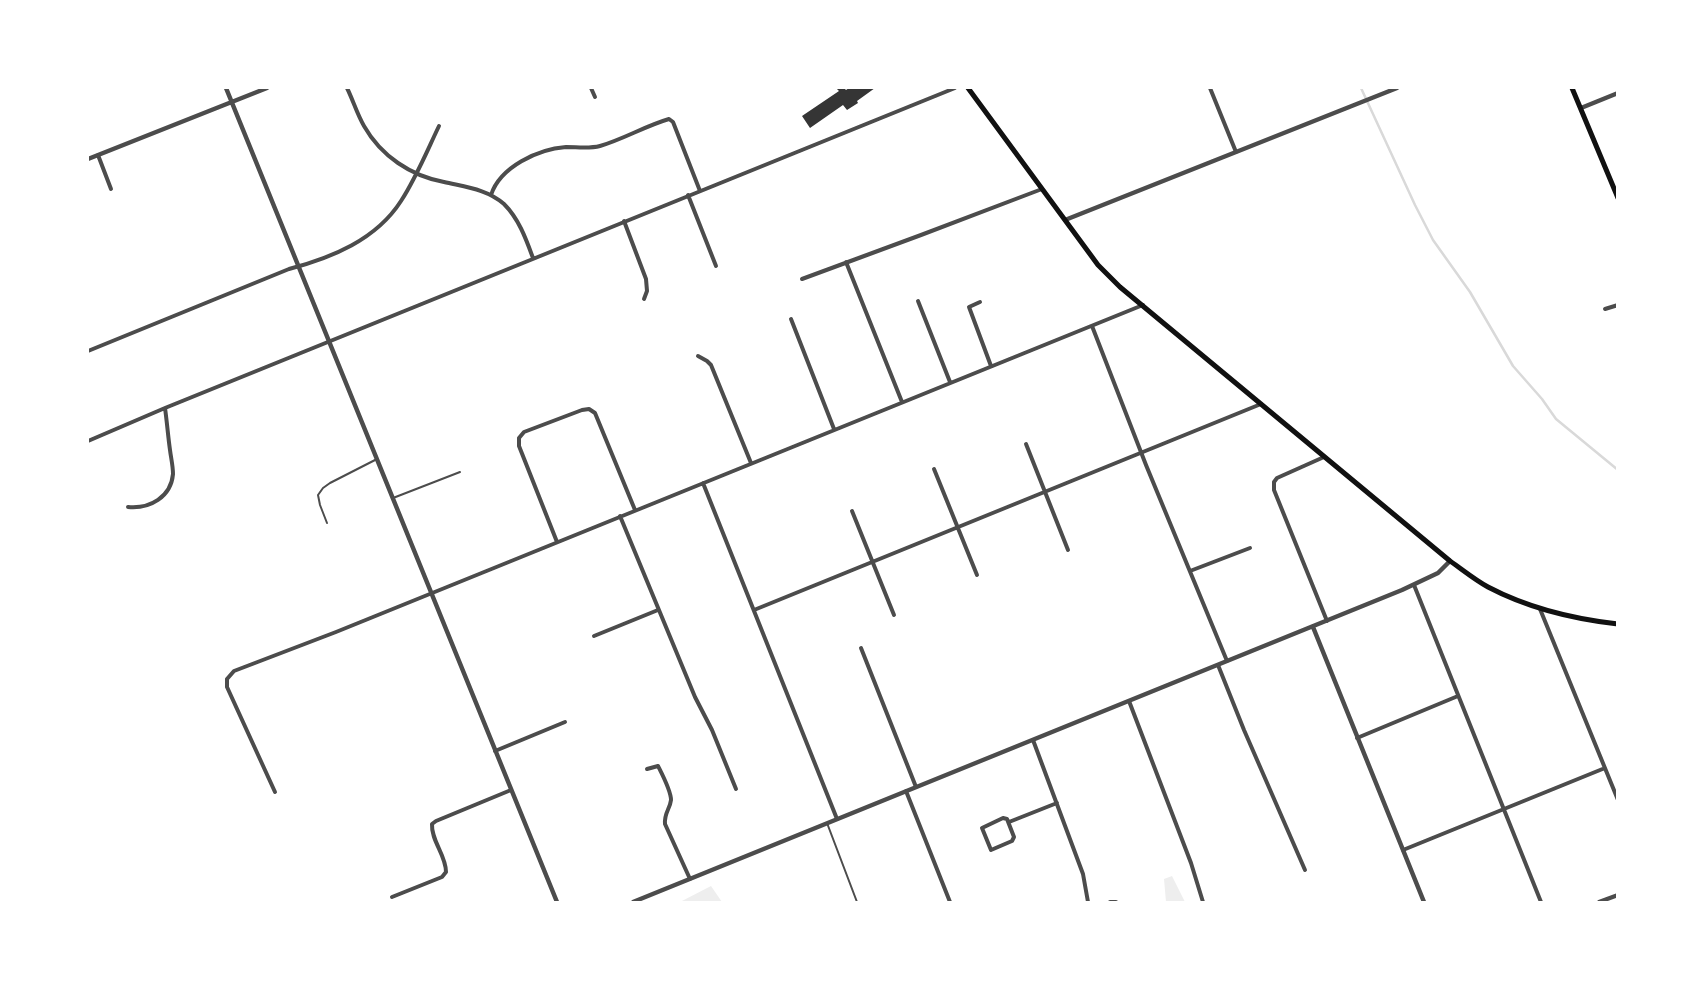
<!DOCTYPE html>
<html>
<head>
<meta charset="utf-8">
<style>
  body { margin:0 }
  #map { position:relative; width:1705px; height:990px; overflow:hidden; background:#fff; font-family:Poppins,sans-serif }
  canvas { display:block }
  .frame { position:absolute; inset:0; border:89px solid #fff; pointer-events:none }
</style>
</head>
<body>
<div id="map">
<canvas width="1705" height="990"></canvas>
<div class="frame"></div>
</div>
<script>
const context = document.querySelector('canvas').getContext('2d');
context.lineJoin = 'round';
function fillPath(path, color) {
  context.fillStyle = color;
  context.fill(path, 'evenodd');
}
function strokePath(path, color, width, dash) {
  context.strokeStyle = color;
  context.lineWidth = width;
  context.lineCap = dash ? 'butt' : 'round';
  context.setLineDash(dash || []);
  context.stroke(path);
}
const green = new Path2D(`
  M1172,876L1185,902H1166L1164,879Z
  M711,886L722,902H680Z`);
const stream = new Path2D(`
  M1361,88L1415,205L1433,240L1470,292L1513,366L1542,399L1556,419L1618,470`);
const building = new Path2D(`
  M836,88H844L846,90L849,88H875L857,101L858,103L847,110L843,105L810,128L802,116L839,91Z`);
const service = new Path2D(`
  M393,498L460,472
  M327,523L320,505L318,495L323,488L330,483L377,459
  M827,823L857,902`);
const minor = new Path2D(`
  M347,88C353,100 357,114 364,126C381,156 411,176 444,182C465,187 487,189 504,204C519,219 526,239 533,258
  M591,88L595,97
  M1210,88L1236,152
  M98,155L111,189
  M491,195C500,167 538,149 566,147C577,147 589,149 600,146C624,139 645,126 669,119L673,122L700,191
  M688,195L716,266
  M624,221L646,279L647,291L644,299
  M846,262L902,402
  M802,279L921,235L1042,189
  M918,301L950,382
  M980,302L969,307L991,366
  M1605,309L1618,305
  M791,319L834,429
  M1092,326L1146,465L1227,661
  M88,351L289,269C331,258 376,240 401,201C416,178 427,151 439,126
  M698,356L707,361L711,365L751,463
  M88,441L165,408L955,88
  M1026,444L1068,550
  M1324,457L1277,478L1274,482V490L1327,621
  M934,469L977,575
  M703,483L837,819
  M128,507C150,509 171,497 173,474C173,466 171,458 170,450C168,436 167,422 165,408
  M852,511L894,615
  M620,516L695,697L712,730L736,789
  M557,542L519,446V438L524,432L582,410L589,409L595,413L635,510
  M1190,571L1250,548
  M1414,585L1541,902
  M1540,609L1618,800
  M754,610L1261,404
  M594,636L658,610
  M861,648L916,787
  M1218,665L1244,730L1305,870
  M1129,701L1191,863L1203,902
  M1357,738L1458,696
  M1033,740L1083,874L1088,902
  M495,751L565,722
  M647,769L658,766C662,774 671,791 671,800C670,809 664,813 665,824L690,879
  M906,791L950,902
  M275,792L227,687V679L234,671L336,632L1143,305
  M1003,818L1007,819L1014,837L1012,841L991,850L982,828Z
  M1009,822L1057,803
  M1403,850L1605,768
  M392,897L442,877L446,872C446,855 431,841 432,824L436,821L511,790
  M1110,902H1116
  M1599,902L1618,895`);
const tertiary = new Path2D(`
  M226,88L557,902
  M1581,108L1618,93
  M88,159L267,88
  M1065,220L1397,88
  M1313,627L1424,902
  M633,902L1402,590L1438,573L1450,561`);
const secondary = new Path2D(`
  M968,88L1098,265L1120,287L1450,561C1463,570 1475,580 1488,587C1528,608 1573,619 1618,624
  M1572,88L1618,198`);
fillPath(green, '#eee');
strokePath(stream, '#d9d9d9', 2.5);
fillPath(building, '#353535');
strokePath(service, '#4c4c4c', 2);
strokePath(minor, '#4c4c4c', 4);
strokePath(tertiary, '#4c4c4c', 4.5);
strokePath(secondary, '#111', 5);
</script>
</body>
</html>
